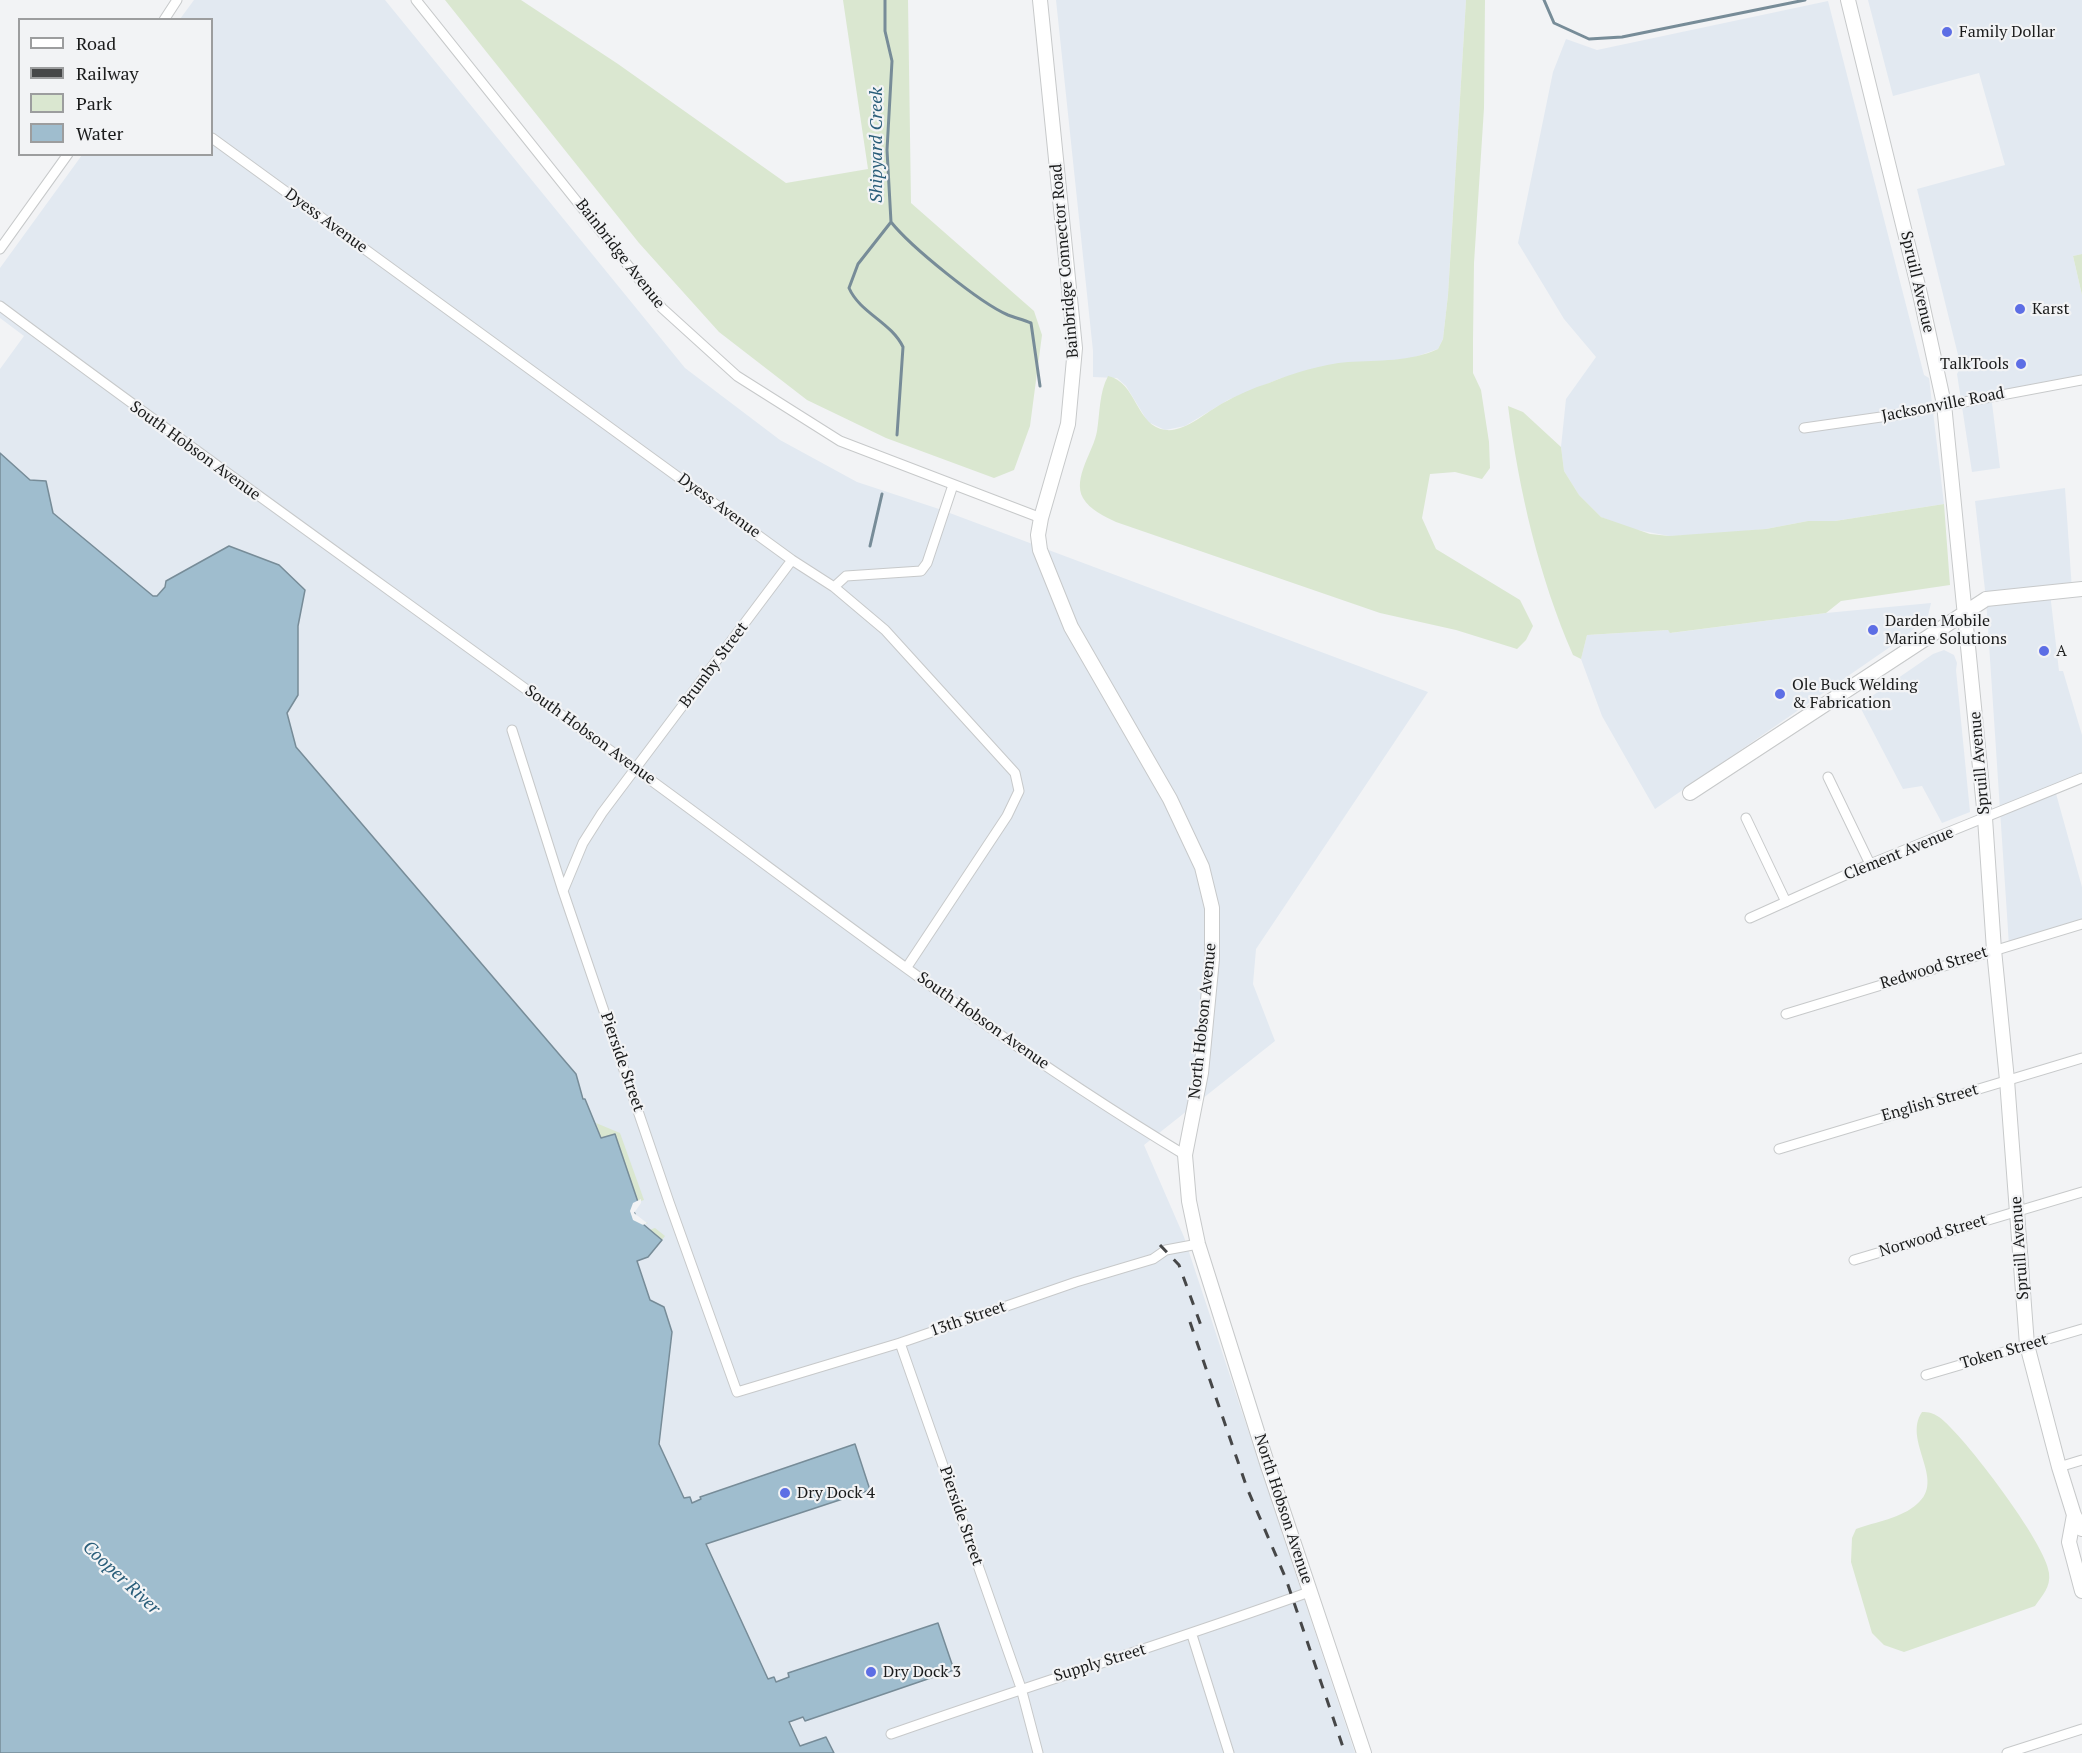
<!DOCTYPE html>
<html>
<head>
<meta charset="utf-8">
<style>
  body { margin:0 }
  #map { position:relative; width:2082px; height:1753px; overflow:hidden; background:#f2f3f5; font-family:"PT Serif",serif }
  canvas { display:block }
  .legend { position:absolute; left:18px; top:18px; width:195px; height:138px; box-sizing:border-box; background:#f2f3f5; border:2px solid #9c9d9e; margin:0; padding:8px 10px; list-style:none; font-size:18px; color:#1a1b1b }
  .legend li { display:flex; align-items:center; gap:12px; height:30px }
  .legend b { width:30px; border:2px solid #9c9d9e }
</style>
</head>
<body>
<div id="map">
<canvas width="2082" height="1753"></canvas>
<ul class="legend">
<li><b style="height:8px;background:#fff"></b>Road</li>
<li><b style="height:8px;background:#464748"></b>Railway</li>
<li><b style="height:16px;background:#dae7d0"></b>Park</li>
<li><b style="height:16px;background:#9fbdce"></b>Water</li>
</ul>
</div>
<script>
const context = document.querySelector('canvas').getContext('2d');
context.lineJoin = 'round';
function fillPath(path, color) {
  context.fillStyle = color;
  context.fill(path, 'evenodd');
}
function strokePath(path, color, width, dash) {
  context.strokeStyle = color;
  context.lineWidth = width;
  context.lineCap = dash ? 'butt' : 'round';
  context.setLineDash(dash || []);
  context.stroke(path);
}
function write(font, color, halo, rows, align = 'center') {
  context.font = font + ' "PT Serif",serif';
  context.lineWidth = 4.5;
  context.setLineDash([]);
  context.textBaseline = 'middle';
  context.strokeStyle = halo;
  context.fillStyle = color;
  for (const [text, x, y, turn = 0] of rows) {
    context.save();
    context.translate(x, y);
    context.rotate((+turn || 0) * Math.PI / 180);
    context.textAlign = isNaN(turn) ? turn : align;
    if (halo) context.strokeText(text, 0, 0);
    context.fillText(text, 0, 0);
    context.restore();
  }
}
const built = new Path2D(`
  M194,0H385L685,368L780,440L857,482L939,509L1428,692L1256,949L1253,984L1275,1041L1144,1145L1184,1237L1355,1753H834L826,1737L800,1746L773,1677L768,1679L706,1544L870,1489L855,1445L701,1497V1499L692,1503L690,1497L685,1498L659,1444L672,1332L664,1307L650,1300L637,1261L648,1257L661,1240L637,1219L575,1077L296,747L165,587L156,596H153L53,513L0,492L44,481L30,480L0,453V369L24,336L0,318V268L82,155L212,154V20L180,19Z
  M1056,0H1466L1448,295L1443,339L1438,349L1412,358L1308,371L1279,379L1228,400L1185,426L1165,430L1148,422L1126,386L1117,378L1093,377V351Z
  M1868,0H2082V254L2073,256L2082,295V380L1991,395L2000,468L1972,472L1957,374L1961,367L1917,189L2005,165L1979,73L1893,96Z
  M1828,1L1924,375L1929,378L1944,504L1835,521H1808L1766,529L1708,535L1669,536L1627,528L1601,517L1579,495L1564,471L1561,447L1566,399L1596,357L1564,319L1518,243L1553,72L1566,39L1597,50Z
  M2065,488L2072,590L2050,593L2059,671H2063L2082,735V778L2055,790L2082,887V924L2009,945L1986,599L1975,501Z
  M1931,603L1928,616L1906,636L1655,809L1602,716L1581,659L1587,635L1668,630L1671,633L1826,613Z
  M1944,650L1954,655L1957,663L1956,670L1970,812L1942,823L1922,786L1903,789L1859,705L1933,654Z`);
const green = new Path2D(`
  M445,0H521L618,64L786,183L868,169L843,0H908L911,203L1034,311L1042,335L1030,426L1014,470L994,478L886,438L807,400L719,332L639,243Z
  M1466,0H1485L1484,108L1474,263L1473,340V373L1481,390L1489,442L1490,468L1482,479L1455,472L1430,474L1422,518L1436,549L1520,600L1533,626L1526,640L1517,649L1456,630L1380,613L1116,522C1104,516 1090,510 1083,498C1072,478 1094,451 1097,431C1100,413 1099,393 1108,376C1137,382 1136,427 1166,430C1186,432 1206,412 1223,403C1237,395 1253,388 1269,383C1293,373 1323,364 1348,362C1379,360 1410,362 1438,349L1443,339L1448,295Z
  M2082,254V295L2073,256Z
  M1508,406L1523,412L1561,447L1564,471L1579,495L1601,517L1650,534L1669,536L1766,529L1808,521H1835L1944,504L1950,585L1841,601L1826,613L1670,633L1668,630L1587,635L1581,659L1573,655C1539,577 1519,491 1508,406Z
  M596,1123L620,1133L644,1200L638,1202L633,1209L637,1219L648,1223L634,1228L637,1234L655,1228L665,1236L648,1257L640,1259L608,1137L601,1138Z
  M1922,1412C1929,1412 1933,1413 1939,1417C1963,1434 2047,1545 2049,1573C2051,1587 2042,1596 2035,1606L1904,1652L1884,1645L1872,1633L1851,1562L1852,1538L1856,1529C1875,1522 1902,1518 1917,1504C1947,1480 1902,1441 1922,1412Z`);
const water = new Path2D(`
  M0,453L30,480L46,481L53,513L153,596H157L165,587L166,581L229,546L279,565L305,590L298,626V695L287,713L296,747L576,1074L583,1099H585L601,1138L615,1134L638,1202L633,1209L637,1219L662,1240L648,1257L637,1261L650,1300L664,1307L672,1332L659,1444L684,1498L690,1497L692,1503L701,1499L700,1497L855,1444L870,1490L706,1544L768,1679L774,1677L776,1682L789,1677L788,1673L938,1623L954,1670L805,1721L803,1717L789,1722L800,1746L826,1737L834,1753H0Z`);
const pier = new Path2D(`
  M641,1199V1203L634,1213L647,1223L643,1225L633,1220L630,1211L633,1203Z`);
const stream = new Path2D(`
  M885,0V31L892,61L887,150L891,222L858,264L849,288C860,313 891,322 903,347L897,435
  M1544,0L1554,23L1589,39L1622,37L1805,0
  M891,222C911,247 980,303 1008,315C1016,318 1024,320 1031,323L1040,386
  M870,546L882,494`);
const street = new Path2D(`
  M416,0L662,308L737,376L840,441L1041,518
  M164,20L177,0
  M212,138L792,560L834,587L885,630L1015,773L1019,791L1007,816L907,967
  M0,249L68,154
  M0,306C216,467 435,622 652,781C827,909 999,1043 1185,1155
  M1804,428L1895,415L2082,380
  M834,587L846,576L921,571L927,563L953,485
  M512,730L563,891L669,1202L737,1392L900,1343L1076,1282L1153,1259L1166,1250L1198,1244
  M1828,777L1870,864
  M1746,818L1786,902
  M563,891L583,843L602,813L792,560
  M1750,918L1870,864L2082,778
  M1786,1014L2082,924
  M1779,1149L2082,1058
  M1854,1260L2082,1192
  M900,1343L1021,1688L1038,1753
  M1926,1375L2082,1329
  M2059,1467L2082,1460
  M1192,1635L1229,1753
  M891,1734C1030,1685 1171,1642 1309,1592
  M2007,1753L2082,1729`);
const secondary = new Path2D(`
  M1040,0L1075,348L1068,424L1041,518L1038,535L1040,550L1071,627L1170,799L1202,867L1212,908V959L1201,1073L1185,1155L1189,1201L1198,1244L1267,1463L1364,1753
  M1848,0L1920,294L1944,404L1985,818L1994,950L2007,1080L2027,1345L2059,1467L2074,1515L2082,1529
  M1690,793L1986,599L2082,589
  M2074,1515L2069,1542L2082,1591`);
const rail = new Path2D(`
  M1160,1245L1179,1265L1203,1331
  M1190,1322L1247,1488L1286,1579L1345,1753`);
const markers = [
  [1947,32,6,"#5d6ee5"],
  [2020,309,6,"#5d6ee5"],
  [2021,364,6,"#5d6ee5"],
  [1873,630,6,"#5d6ee5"],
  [2044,651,6,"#5d6ee5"],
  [1780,694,6,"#5d6ee5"],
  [785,1493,6,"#5d6ee5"],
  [871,1672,6,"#5d6ee5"]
];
const poiNames = [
  ["Family Dollar",1959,32],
  ["Karst",2032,309],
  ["TalkTools",2009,364,"right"],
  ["Darden Mobile",1885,621],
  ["Marine Solutions",1885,639],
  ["A",2056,651],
  ["Ole Buck Welding",1792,685],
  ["& Fabrication",1792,703],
  ["Dry Dock 4",797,1493],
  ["Dry Dock 3",883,1672]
];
const streetNames = [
  ["Dyess Avenue",326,221,36],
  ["Bainbridge Avenue",620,254,52],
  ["Bainbridge Connector Road",1065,261,-95],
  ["Spruill Avenue",1917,282,77],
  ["Jacksonville Road",1943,405,-11],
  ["South Hobson Avenue",195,451,36],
  ["Dyess Avenue",719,506,36],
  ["Brumby Street",714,665,-53],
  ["South Hobson Avenue",590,735,36],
  ["Spruill Avenue",1980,763,-95],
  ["Clement Avenue",1899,854,-22],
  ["Redwood Street",1934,968,-17],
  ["South Hobson Avenue",983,1021,35],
  ["North Hobson Avenue",1203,1021,-84],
  ["Pierside Street",622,1062,71],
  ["English Street",1930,1103,-16],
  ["Norwood Street",1933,1236,-17],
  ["Spruill Avenue",2020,1248,-94],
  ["13th Street",968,1319,-19],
  ["Token Street",2004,1352,-16],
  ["North Hobson Avenue",1283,1509,72],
  ["Pierside Street",961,1516,71],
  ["Supply Street",1100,1663,-17]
];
const waterNames = [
  ["Shipyard Creek",877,145,-90],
  ["Cooper River",121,1578,43]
];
fillPath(built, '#e2e9f1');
fillPath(green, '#dae7d0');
fillPath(water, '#9fbdce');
strokePath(water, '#778c98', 1.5);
fillPath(pier, '#f2f3f5');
strokePath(stream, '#778c98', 3);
strokePath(street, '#c7c9ca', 11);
strokePath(secondary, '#c7c9ca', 16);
strokePath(street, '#fff', 9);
strokePath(secondary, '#fff', 14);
strokePath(rail, '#464748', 3, [10, 10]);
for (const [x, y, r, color] of markers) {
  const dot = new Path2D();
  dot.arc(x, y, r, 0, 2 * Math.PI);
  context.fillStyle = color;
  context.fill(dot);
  strokePath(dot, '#f2f3f5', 2);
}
write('16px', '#1a1b1b', '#f2f3f5', poiNames, 'left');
write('16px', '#1a1b1b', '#f2f3f5', streetNames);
write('italic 18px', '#295d79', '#f2f3f5', waterNames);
</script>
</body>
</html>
